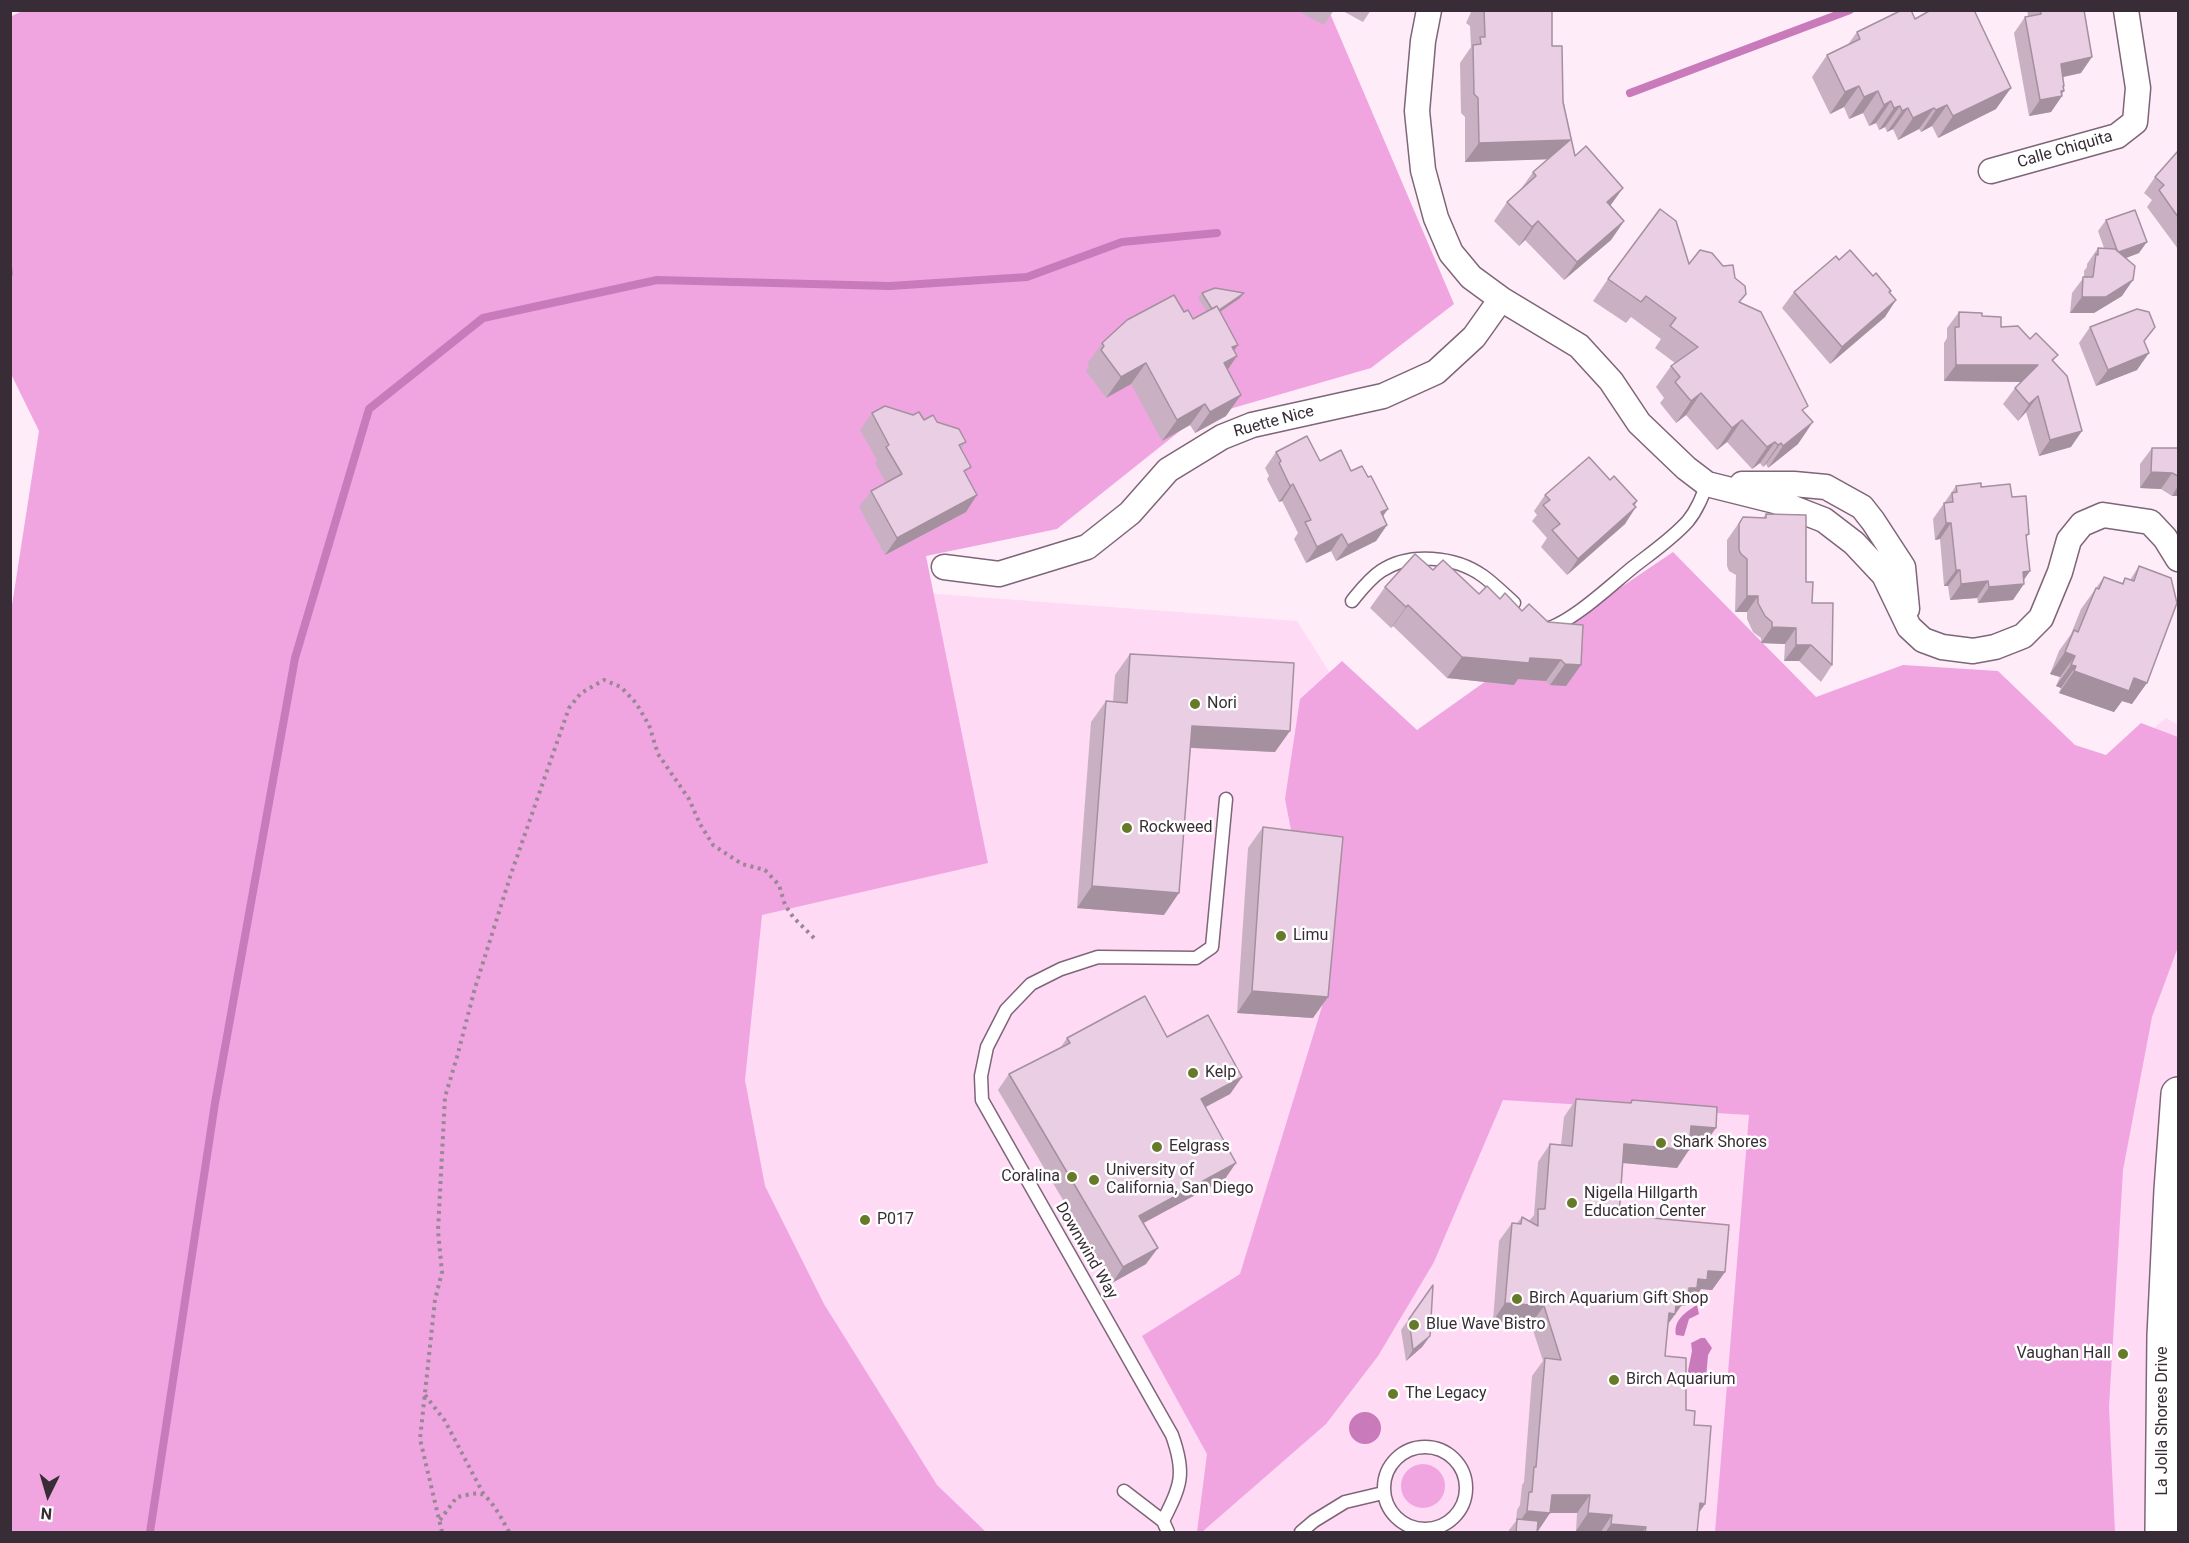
<!DOCTYPE html>
<html>
<head>
<meta charset="utf-8">
<style>
  body { margin:0 }
  #map { position:relative; width:2189px; height:1543px; overflow:hidden; background:#feecf9; font-family:Roboto,sans-serif }
  canvas { display:block }
  .frame { position:absolute; inset:0; border:12px solid #382d36; pointer-events:none }
  .north { position:absolute; left:18px; top:1465px; width:60px; height:60px; -webkit-text-stroke:4px #fff; paint-order:stroke; rotate:185deg; font-size:16px; font-weight:700; line-height:24px; text-align:center; color:#382d36 }
  .north::after { content:''; display:block; margin:auto; width:21px; height:27px; background:#382d36; clip-path:polygon(50% 0,100% 100%,50% 72%,0 100%) }
</style>
</head>
<body>
<div id="map">
<canvas width="2189" height="1543"></canvas>
<div class="frame"></div>
<div class="north">N</div>
</div>
<script>
const context = document.querySelector('canvas').getContext('2d');
context.lineJoin = 'round';
function fillPath(path, color) {
  context.fillStyle = color;
  context.fill(path, 'evenodd');
}
function strokePath(path, color, width, dash) {
  context.strokeStyle = color;
  context.lineWidth = width;
  context.lineCap = dash ? 'butt' : 'round';
  context.setLineDash(dash || []);
  context.stroke(path);
}
function write(font, color, halo, rows, align = 'center') {
  context.font = font + ' Roboto,sans-serif';
  context.lineWidth = 5;
  context.setLineDash([]);
  context.textBaseline = 'middle';
  context.strokeStyle = halo;
  context.fillStyle = color;
  for (const [text, x, y, turn = 0] of rows) {
    context.save();
    context.translate(x, y);
    context.rotate((+turn || 0) * Math.PI / 180);
    context.textAlign = isNaN(turn) ? turn : align;
    if (halo) context.strokeText(text, 0, 0);
    context.fillText(text, 0, 0);
    context.restore();
  }
}
const built = new Path2D(`
  M151,535L1297,621L1340,689L1413,752L1826,713L2064,760L2110,765L2166,718L2178,725V1532H11Z`);
const green = new Path2D(`
  M22,11H1329L1454,304L1371,368L1195,419L1057,529L926,556L988,863L762,915L745,1080L765,1186L824,1304L937,1485L986,1532H11L10,618L39,431L11,374L10,17Z
  M1673,552L1816,697L1903,665L1998,671L2075,745L2106,755L2141,723L2178,737V947L2152,1017L2123,1170L2109,1407L2115,1532H1715L1749,1115L1503,1100L1434,1262L1378,1356L1326,1424L1202,1532H1197L1207,1454L1142,1336L1240,1274L1324,1000L1285,799L1300,699L1342,661L1417,730L1555,632Z
  M1401 1486a22 22 0 1 1 44 0a22 22 0 1 1-44 0Z`);
const water = new Path2D(`
  M1697,1305L1699,1314L1689,1319L1684,1336L1676,1335C1673,1321 1685,1312 1697,1305Z
  M1701,1338H1705L1712,1348L1708,1355L1706,1378L1689,1377L1688,1371L1692,1351L1691,1343Z
  M1349 1428a16 16 0 1 1 32 0a16 16 0 1 1-32 0Z`);
const stream = new Path2D(`
  M1630,93L1850,10
  M150,1532L215,1103L295,658L369,409L483,318L657,280L890,286L1027,277L1122,242L1217,233`);
const path = new Path2D(`
  M425,1395L445,1421L484,1495
  M440,1520L457,1497C464,1496 475,1492 481,1494C491,1497 504,1523 509,1532
  M442,1532L420,1439L435,1300L442,1272L438,1231L445,1097L457,1057L475,988L511,874L569,708L581,693L604,680L621,687L636,703L649,725L658,754L689,799L700,824L713,845L742,864L765,870L779,885L785,905L793,917L817,941`);
const lane = new Path2D(`
  M1352,601C1361,590 1369,579 1381,571C1409,552 1455,556 1483,576C1494,584 1504,594 1514,603
  M1546,629C1572,622 1610,586 1632,568C1651,553 1672,539 1688,521C1697,510 1702,497 1707,484
  M1384 1488a41 41 0 1 1 82 0a41 41 0 1 1-82 0Z
  M1124,1491L1163,1521L1168,1532
  M1163,1521C1181,1485 1186,1474 1172,1435L982,1100L981,1076L987,1047L1006,1010L1031,984L1061,969L1098,957L1196,958L1212,947L1226,799
  M1301,1532L1314,1521L1345,1502L1383,1493`);
const street = new Path2D(`
  M1429,10L1423,41L1417,111L1423,170L1436,218L1451,253L1471,277L1501,299L1579,346L1611,381L1639,423L1686,468L1707,484L1775,501L1824,520L1854,543L1884,575L1909,627L1923,640L1942,647L1973,651L1995,647L2023,636L2041,618L2060,572L2069,540L2082,524L2103,515L2150,522L2165,538L2178,559
  M1991,171L2117,136L2135,122L2138,88L2126,10
  M1742,484H1794L1826,487L1862,507L1873,521L1903,567L1907,609
  M944,567L999,574L1087,547L1130,513L1168,470L1222,437L1252,425L1383,396L1436,372L1474,337L1501,299`);
const secondary = new Path2D(`
  M2162,1532L2164,1336L2171,1190L2178,1094`);
const wall = new Path2D(`
  M1301,10H1334L1324,25L1300,12Z
  M1341,10H1371L1363,22Z
  M1472,10H1552V46L1575,156L1623,188L1610,206L1624,221L1611,240L1564,280L1525,240L1519,246L1494,221L1507,202L1521,189L1533,172L1548,159L1465,162V117L1461,113L1460,63L1471,47L1470,26L1466,23Z
  M2027,10H2084L2081,73L2063,77L2062,96L2051,112L2029,116L2014,33L2025,17L2028,16Z
  M1915,19L1996,109L1938,138L1932,126L1921,132L1919,129L1898,140L1893,129L1887,132L1885,127L1879,130L1876,123L1869,126L1863,113L1849,119L1844,107L1830,114L1812,77L1827,55L1847,46L1857,32Z
  M2178,151V249L2147,207L2152,200L2144,193L2155,177Z
  M2106,220L2139,253L2126,258L2122,296L2094,313H2070L2072,293L2084,277V271L2087,267V264L2098,248H2104L2098,231Z
  M1839,260L1873,276L1885,317L1830,364L1782,308L1794,292Z
  M1689,264L1735,278L1740,302L1804,412L1798,444L1768,468L1766,464L1763,467L1760,463L1752,469L1727,442L1717,450L1686,415L1676,423L1660,403L1664,398L1656,387L1671,366L1675,363L1655,348L1661,339L1631,317L1626,323L1593,301L1608,279Z
  M1202,293H1244L1240,298L1220,312L1234,350L1227,370L1226,416L1195,433L1190,425L1162,441L1131,384L1106,398L1086,371L1089,366L1087,364L1102,343L1193,319L1207,312L1198,298Z
  M1959,312L1982,316L2001,327L2030,339L2058,355L2053,361L2071,447L2039,456L2026,412L2018,421L2003,404L2015,388L2021,382L1944,381V343L1947,338V328Z
  M2090,327L2144,342L2137,370L2096,386L2079,343Z
  M872,413L937,422L966,442L961,449L966,475V512L885,555L859,507L871,491L886,483L875,463L877,460L860,430Z
  M2152,448H2178V496H2172L2161,489L2140,488V464Z
  M1276,452L1320,461L1351,471L1383,516L1387,525L1376,541L1336,561L1331,551L1306,563L1294,539L1298,533L1282,501L1279,502L1267,479L1269,476L1265,468Z
  M1610,480L1637,501L1625,524L1567,575L1541,547L1547,538L1532,521L1537,515L1534,511L1545,495Z
  M1956,486L1981,487L2012,497L2029,534L2026,538L2030,571L2024,579L2013,600L1978,603L1977,598L1950,600L1948,586H1944L1940,539L1935,540L1933,519Z
  M1766,514L1806,582L1832,665L1821,682L1799,661H1784L1785,644L1761,643V638L1753,632L1747,619V612H1735L1736,575L1729,571L1727,566V540L1743,517L1763,518Z
  M2139,566L2132,704L2122,701L2114,712L2059,693L2061,688L2056,686L2060,677L2050,674L2059,651L2071,634L2081,609L2104,577L2122,583L2125,578L2130,580Z
  M1433,570L1479,594L1500,599L1522,611L1581,665L1566,686L1550,685L1546,681L1518,679L1514,685L1447,678L1393,626L1391,628L1370,608L1385,587Z
  M1130,654L1275,752L1191,748L1164,915L1077,908L1091,722L1106,701H1113L1115,675Z
  M1263,827L1313,1018L1237,1013L1248,848Z
  M1167,1037L1242,1077L1230,1094L1206,1107L1225,1179L1143,1223L1146,1264L1112,1283L998,1090L1009,1074L1061,1047L1067,1038Z
  M1576,1099L1629,1103L1632,1100L1703,1146L1690,1145L1677,1168L1623,1163L1619,1215L1725,1272L1712,1290L1701,1289L1695,1298L1691,1297L1685,1306H1681L1668,1324L1665,1356L1686,1410L1694,1425L1705,1504L1699,1513L1697,1533H1593L1576,1531L1577,1513H1550L1537,1531V1533H1509V1530L1516,1521L1517,1510L1520,1505L1522,1485L1524,1482L1532,1376L1543,1361L1531,1324L1493,1321L1499,1241L1512,1223H1517L1522,1217L1529,1221L1534,1215L1538,1162L1550,1144L1561,1145L1564,1117Z
  M1433,1285L1430,1336L1422,1347L1406,1361L1401,1330Z`);
const shadedWall = new Path2D(`
  M2092,57L2081,73L2049,80L2061,64Z
  M1859,86L1844,107L1830,114L1845,92Z
  M2063,86H2064L2057,97L2061,91H2064L2060,96H2062L2051,112L2029,116L2040,100Z
  M2011,88L1996,109L1938,138L1953,116Z
  M1878,91L1863,113L1849,119L1864,97Z
  M1891,101L1876,123L1869,126L1884,105Z
  M1947,105L1932,126L1921,132L1936,110Z
  M1900,106L1885,127L1879,130L1894,108Z
  M1908,108L1893,129L1887,132L1902,111Z
  M1934,108L1919,129L1898,140L1913,118Z
  M1570,140L1557,159L1465,162L1479,143Z
  M1623,188L1610,206L1607,202Z
  M1538,221L1525,240L1519,246L1532,227Z
  M1624,221L1611,240L1564,280L1577,262Z
  M2147,242L2139,253L2110,264L2118,253Z
  M2133,280L2122,296L2094,313H2070L2082,297Z
  M1244,293L1240,298L1211,318L1215,313Z
  M1896,300L1885,317L1830,364L1842,347Z
  M1238,345L1225,363L1237,356L1222,378L1209,385L1232,347Z
  M2149,353L2137,370L2096,386L2108,370Z
  M1146,363L1131,384L1106,398L1121,377Z
  M1956,365H2038L2026,382L1944,381Z
  M1701,393L1686,415L1676,423L1691,401Z
  M1241,395L1226,416L1195,433L1210,412Z
  M2038,396L2026,412L2018,421L2029,404Z
  M1205,404L1190,425L1162,441L1177,420Z
  M1742,420L1727,442L1717,450L1732,428Z
  M1813,422L1798,444L1768,468L1783,446Z
  M2082,431L2071,447L2039,456L2050,440Z
  M1775,442L1760,463L1752,469L1767,447Z
  M1781,443L1766,464L1763,467L1778,445Z
  M2151,472L2172,473L2161,489L2140,488Z
  M1293,484L1282,501L1279,502L1290,486Z
  M2178,486V496H2172Z
  M977,495L966,512L885,555L897,538Z
  M1637,501L1627,516L1636,507L1625,524L1567,575L1578,559Z
  M1388,509L1377,525L1381,512Z
  M1946,523H1951L1940,539L1935,540Z
  M1387,525L1376,541L1336,561L1348,545Z
  M1342,534L1331,551L1306,563L1317,547Z
  M1956,570H1960L1948,586H1944Z
  M2030,571L2021,584H2024L2013,600L1978,603L1989,587L2023,572Z
  M1988,581L1977,598L1950,600L1961,584Z
  M1747,596H1758L1747,612H1735Z
  M1408,605L1393,626L1391,628L1406,607Z
  M1772,627L1796,628L1785,644L1761,643Z
  M1796,645H1811L1799,661H1784Z
  M2065,652L2075,656L2060,677L2050,674Z
  M1462,657L1530,658L1561,660L1546,681L1518,679L1514,685L1447,678Z
  M1565,664L1581,665L1566,686L1550,685Z
  M2071,665L2076,666L2061,688L2056,686Z
  M2074,671L2134,678L2147,683L2132,704L2122,701L2114,712L2059,693Z
  M1192,726L1290,731L1275,752L1177,747Z
  M1092,886L1179,893L1164,915L1077,908Z
  M1252,991L1328,997L1313,1018L1237,1013Z
  M1242,1077L1230,1094L1190,1115L1201,1099Z
  M1691,1126L1716,1128L1703,1146L1679,1144Z
  M1624,1144L1689,1150L1677,1168L1612,1162Z
  M1236,1163L1225,1179L1127,1232L1139,1216Z
  M1158,1248L1146,1264L1112,1283L1123,1267Z
  M1708,1271L1725,1272L1712,1290L1701,1289L1695,1298L1691,1297L1685,1306H1681L1663,1331H1656L1677,1296L1689,1288Z
  M1505,1303L1544,1306L1531,1324L1493,1321Z
  M1430,1336L1422,1347L1406,1361L1413,1350Z
  M1552,1495H1590L1577,1513H1550L1538,1531L1516,1529V1527L1527,1511Z
  M1700,1503L1705,1504L1692,1522Z
  M1588,1513L1612,1515L1600,1533L1576,1531Z
  M1611,1524L1646,1527L1642,1533H1605Z`);
const building = new Path2D(`
  M1484,10H1552V46H1562L1563,102L1575,156L1586,146L1623,188L1607,202L1624,221L1577,262L1538,221L1532,227L1507,202L1536,176L1533,172L1570,140L1479,143L1478,98L1474,94L1473,45L1481,44L1480,37H1485Z
  M1902,10H1911L1915,19L1931,10H1974L2011,88L1953,116L1947,105L1936,110L1934,108L1913,118L1908,108L1902,111L1900,106L1894,108L1891,101L1884,105L1878,91L1864,97L1859,86L1845,92L1827,55L1860,39L1857,32Z
  M2041,10H2084L2092,57L2061,64L2064,86H2063L2064,91H2061L2062,96L2040,100L2025,17L2041,14Z
  M2178,151V217L2159,190L2164,185L2155,177Z
  M1660,209L1676,221L1689,264L1700,250L1712,253L1723,266L1733,265L1735,278L1745,286L1746,294L1739,302L1761,312L1808,406L1802,410L1813,422L1783,446L1781,443L1778,445L1775,442L1767,447L1742,420L1732,428L1701,393L1691,401L1675,382L1680,377L1671,366L1698,347L1670,326L1676,318L1646,296L1641,302L1608,279Z
  M2135,210L2147,242L2119,252L2117,250L2106,220Z
  M2098,248L2115,249L2135,266L2133,280L2106,297H2082L2083,277H2093L2096,254L2098,255Z
  M1850,250L1873,276L1876,273L1891,291L1889,292L1896,300L1842,347L1794,292L1836,256L1839,260Z
  M10,251L12,274L10,280Z
  M1215,288L1244,293L1219,310L1217,306L1212,309L1202,293Z
  M1174,295L1184,312L1188,310L1193,319L1217,306L1238,345L1232,347L1237,356L1224,363L1241,395L1210,412L1205,404L1177,420L1146,363L1121,377L1101,350L1104,346L1102,343L1127,320Z
  M2137,309L2149,312L2155,327L2144,341L2149,353L2108,370L2090,327Z
  M1959,312L1982,313V316L2001,317V327L2018,326L2030,339L2036,333L2058,355L2052,360L2067,376L2082,431L2050,440L2038,396L2029,404L2015,388L2038,365H1956L1955,327H1959Z
  M885,406L913,415L919,412L924,420L933,415L937,422L959,429L966,442L959,445L971,467L964,471L977,495L897,538L871,491L902,474L886,447L889,445L872,413Z
  M1307,436L1320,461L1341,450L1351,471L1362,466L1368,477L1371,476L1388,509L1381,512L1387,525L1348,545L1342,534L1317,547L1305,522L1311,520L1293,484L1290,486L1279,463L1281,461L1276,452Z
  M2152,448H2178V476L2172,473L2151,472Z
  M1589,457L1610,480L1614,476L1637,501L1633,504L1636,507L1578,559L1552,530L1560,524L1543,505L1550,500L1545,495Z
  M1981,483V487L2010,484L2012,497L2026,496L2029,534L2026,535L2030,571L2023,572L2024,584L1989,587L1988,581L1961,584L1960,570H1956L1951,523H1946L1944,503L1953,502L1952,493L1957,492L1956,486Z
  M1766,514L1806,515V582H1813L1812,603H1833L1832,665L1811,645H1796V628L1772,627V622L1765,616L1758,603V596H1747V559L1741,554L1739,550V524L1743,517L1766,518Z
  M1415,554L1433,570L1443,560L1479,594L1487,586L1500,599L1505,593L1522,611L1529,604L1548,622L1583,625L1581,665L1565,664L1561,660L1530,658L1529,663L1462,657L1408,605L1406,607L1385,587Z
  M2139,566L2171,578L2177,603L2147,683L2134,678L2129,691L2074,671L2076,666L2071,665L2075,656L2065,652L2074,630L2078,632L2096,588L2099,589L2104,577L2123,584L2125,578L2134,581Z
  M1130,654L1294,663L1290,731L1192,726L1179,893L1092,886L1106,701L1127,703Z
  M1263,827L1343,837L1328,997L1252,991Z
  M1145,996L1167,1037L1208,1015L1242,1077L1201,1099L1236,1163L1139,1216L1158,1248L1123,1267L1009,1074L1070,1043L1067,1038Z
  M1576,1099L1631,1103L1632,1100L1717,1107L1716,1128L1691,1126L1689,1150L1624,1144L1619,1215L1729,1225L1725,1272L1708,1271L1707,1280L1698,1279L1697,1288H1689L1688,1297L1677,1296L1675,1314L1669,1313L1665,1356L1686,1358V1410L1695,1411L1694,1425L1711,1426L1705,1504L1700,1503L1697,1533H1645L1646,1527L1611,1524L1612,1515L1588,1513L1590,1495H1552L1550,1513L1527,1511L1529,1492H1532L1534,1467H1536L1545,1358L1561,1360L1544,1306L1505,1303L1512,1223L1521,1224L1522,1217L1538,1226V1209H1545L1550,1144L1572,1146Z
  M1433,1285L1430,1336L1413,1350L1409,1319Z
  M1517,1519L1538,1521L1537,1533H1516Z`);
const markers = [
  [1195,704,6,"#667a2a"],
  [1127,828,6,"#667a2a"],
  [1281,936,6,"#667a2a"],
  [1193,1073,6,"#667a2a"],
  [1661,1143,6,"#667a2a"],
  [1157,1147,6,"#667a2a"],
  [1072,1177,6,"#667a2a"],
  [1094,1180,6,"#667a2a"],
  [1572,1203,6,"#667a2a"],
  [865,1220,6,"#667a2a"],
  [1517,1299,6,"#667a2a"],
  [1414,1325,6,"#667a2a"],
  [2123,1354,6,"#667a2a"],
  [1614,1380,6,"#667a2a"],
  [1393,1394,6,"#667a2a"]
];
const streetNames = [
  ["Calle Chiquita",2065,150,-16],
  ["Ruette Nice",1274,422,-15],
  ["Downwind Way",1086,1251,60],
  ["La Jolla Shores Drive",2163,1421,-90]
];
const poiNames = [
  ["Nori",1207,704],
  ["Rockweed",1139,828],
  ["Limu",1293,936],
  ["Kelp",1205,1073],
  ["Shark Shores",1673,1143],
  ["Eelgrass",1169,1147],
  ["University of",1106,1171],
  ["California, San Diego",1106,1189],
  ["Coralina",1060,1177,"right"],
  ["Nigella Hillgarth",1584,1194],
  ["Education Center",1584,1212],
  ["P017",877,1220],
  ["Birch Aquarium Gift Shop",1529,1299],
  ["Blue Wave Bistro",1426,1325],
  ["Vaughan Hall",2111,1354,"right"],
  ["Birch Aquarium",1626,1380],
  ["The Legacy",1405,1394]
];
fillPath(built, '#fedaf5');
fillPath(green, '#f0a5e1');
fillPath(water, '#c97aba');
strokePath(stream, '#c97aba', 8);
strokePath(lane, '#7e6578', 15);
strokePath(street, '#7e6578', 27);
strokePath(secondary, '#7e6578', 36);
strokePath(path, '#978893', 4, [3, 4.5]);
strokePath(lane, '#fff', 12);
strokePath(street, '#fff', 24);
strokePath(secondary, '#fff', 33);
fillPath(wall, '#c9b1c3');
fillPath(shadedWall, '#a4909f');
fillPath(building, '#eacee3');
strokePath(building, '#a4909f', 1.5);
for (const [x, y, r, color] of markers) {
  const dot = new Path2D();
  dot.arc(x, y, r, 0, 2 * Math.PI);
  context.fillStyle = color;
  context.fill(dot);
  strokePath(dot, '#fff', 2);
}
write('16px', '#382d36', '#fff', streetNames);
write('16px', '#382d36', '#fff', poiNames, 'left');
</script>
</body>
</html>
